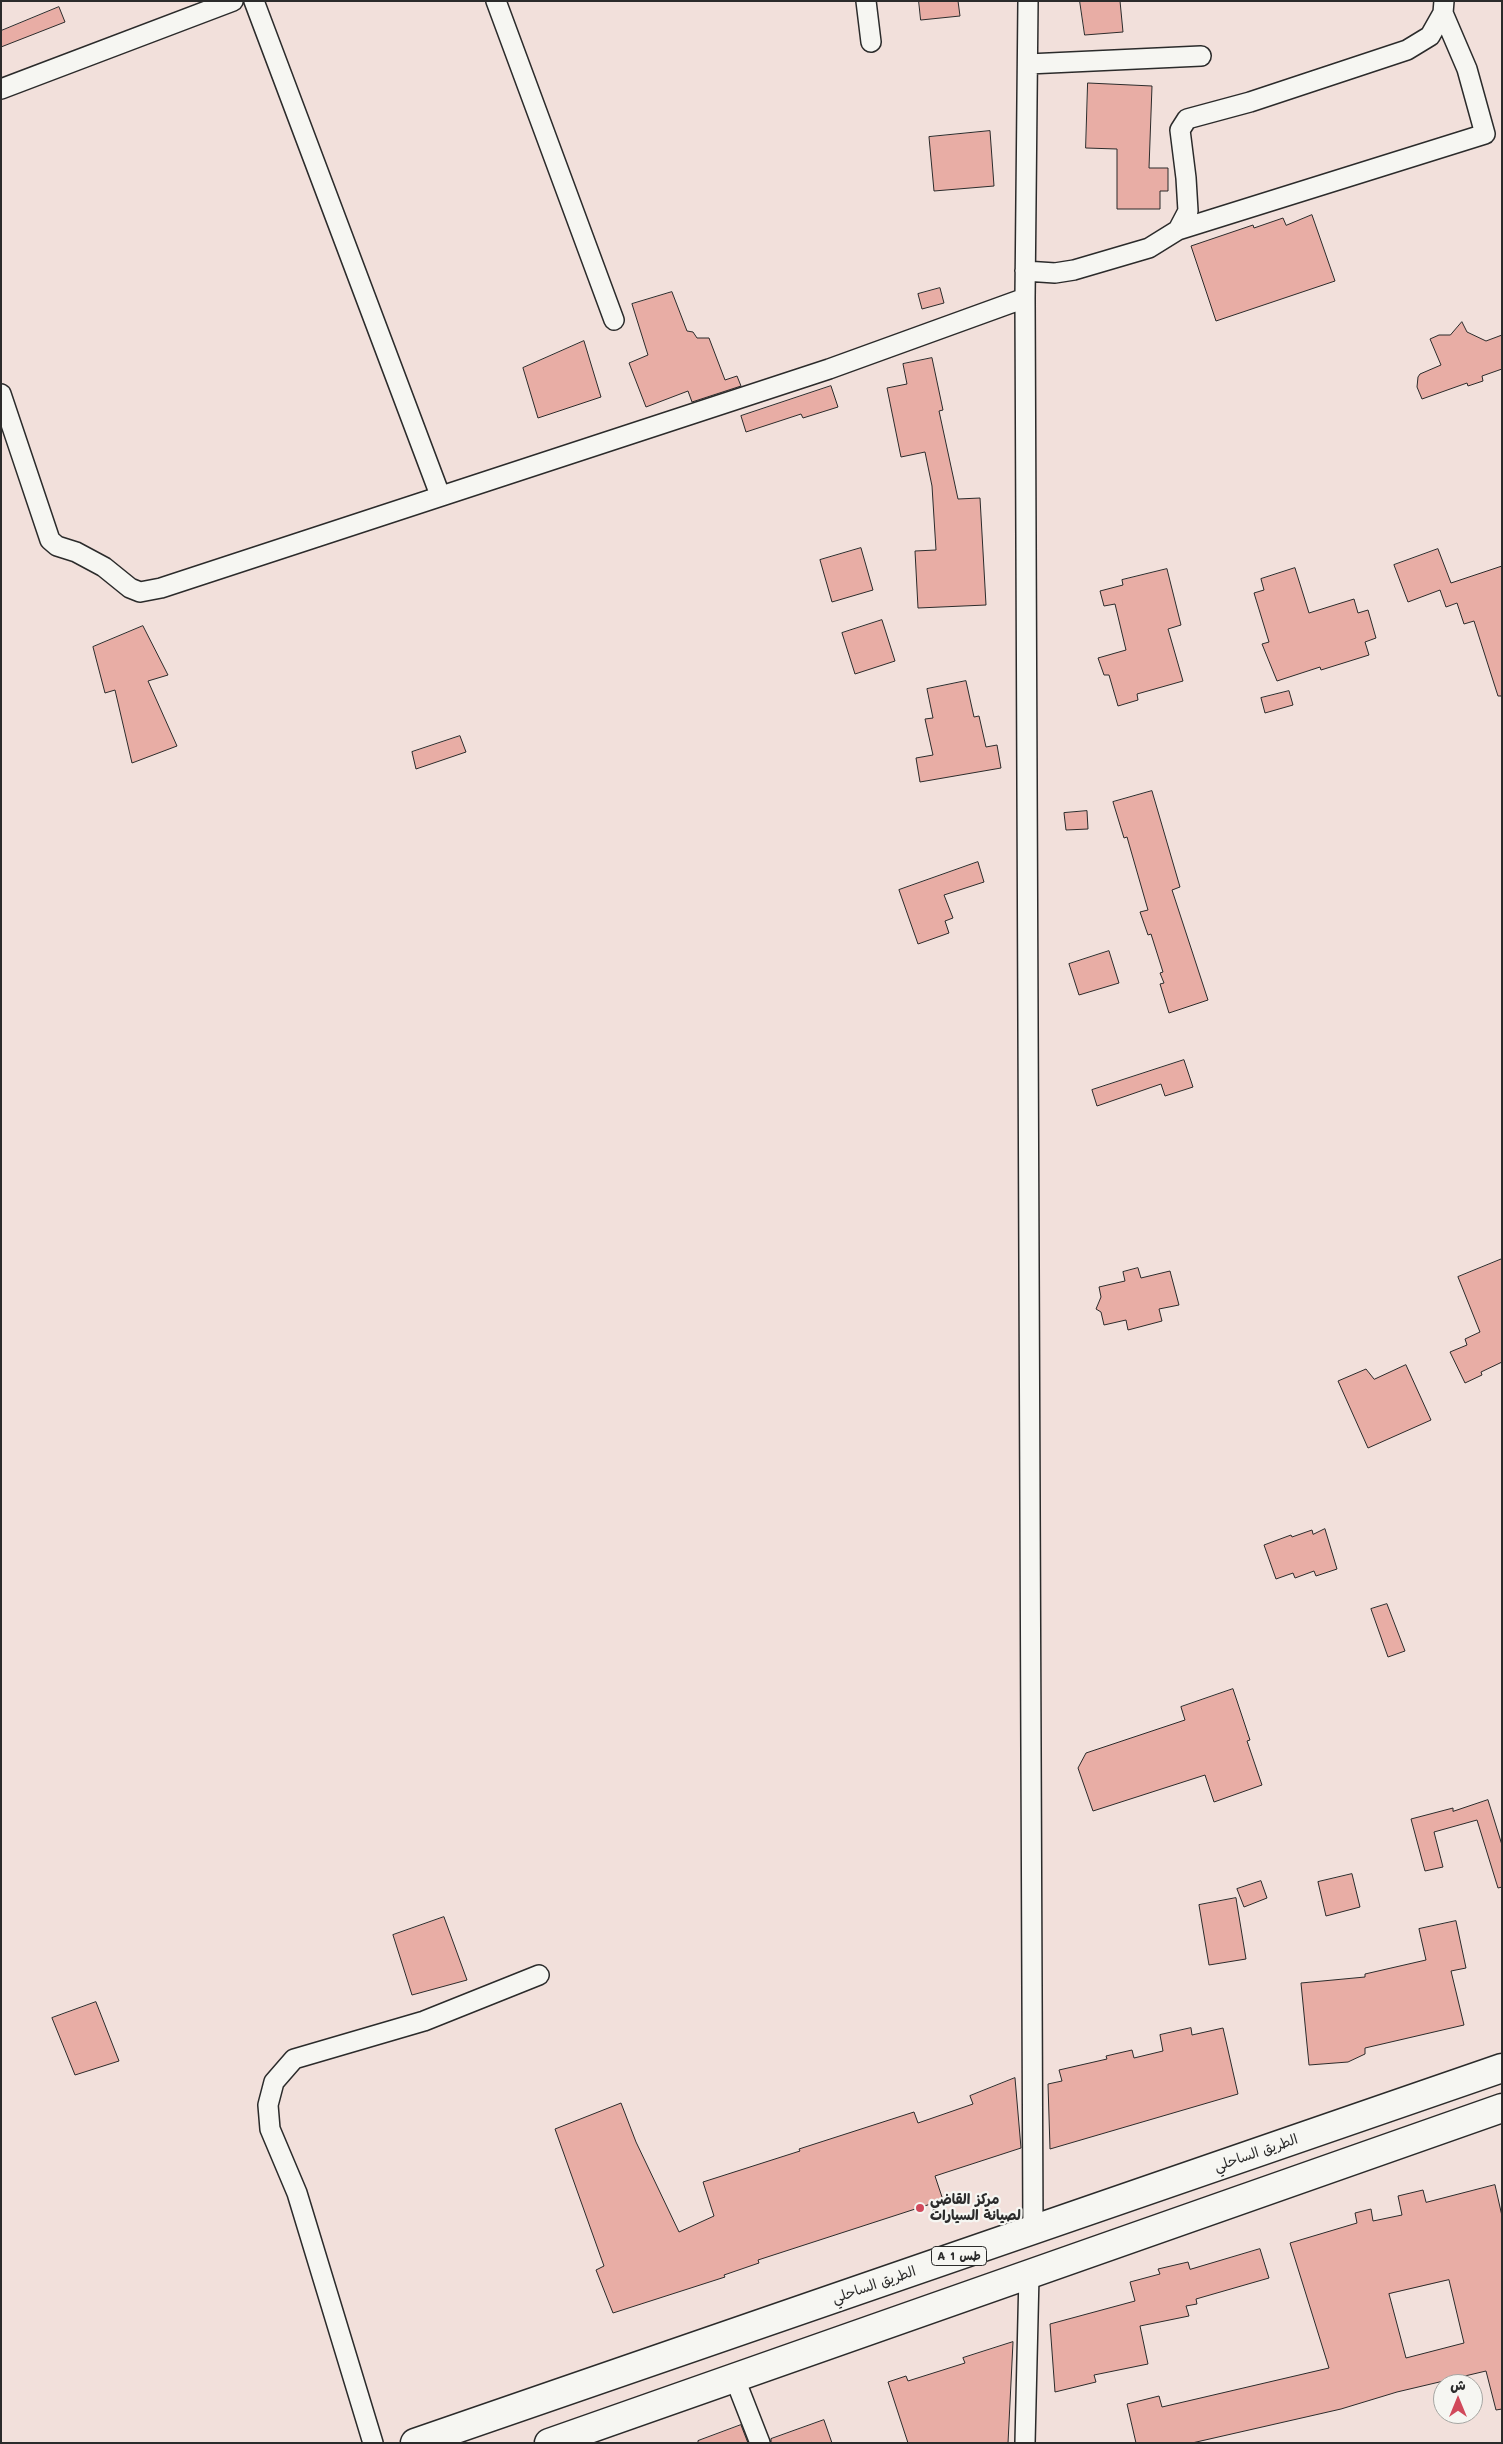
<!DOCTYPE html>
<html>
<head>
<meta charset="utf-8">
<style>
  body { margin:0 }
  #map { position:relative; width:1503px; height:2444px; overflow:hidden; background:#f2e0db; font-family:Mali,"Playpen Sans Arabic",sans-serif }
  canvas { display:block }
  .frame { position:absolute; inset:0; border:2px solid #2b2b2b; pointer-events:none }
  .north { position:absolute; left:1433px; top:2374px; width:50px; height:50px; box-sizing:border-box; background:#f6f6f2; border:1px solid #a5a5a2; border-radius:50%; rotate:0deg; font-size:14px; font-weight:700; line-height:20px; text-align:center; color:#2b2b2b }
  .north::after { content:''; display:block; margin:auto; width:18px; height:22px; background:#d1495b; clip-path:polygon(50% 0,100% 100%,50% 72%,0 100%) }
</style>
</head>
<body>
<div id="map">
<canvas width="1503" height="2444"></canvas>
<div class="frame"></div>
<div class="north">ش</div>
</div>
<script>
const context = document.querySelector('canvas').getContext('2d');
context.lineJoin = 'round';
function fillPath(path, color) {
  context.fillStyle = color;
  context.fill(path, 'evenodd');
}
function strokePath(path, color, width, dash) {
  context.strokeStyle = color;
  context.lineWidth = width;
  context.lineCap = dash ? 'butt' : 'round';
  context.setLineDash(dash || []);
  context.stroke(path);
}
function write(font, color, halo, rows, align = 'center') {
  context.font = font + ' Mali,"Playpen Sans Arabic",sans-serif';
  context.lineWidth = 4.5;
  context.setLineDash([]);
  context.textBaseline = 'middle';
  context.strokeStyle = halo;
  context.fillStyle = color;
  for (const [text, x, y, turn = 0] of rows) {
    context.save();
    context.translate(x, y);
    context.rotate((+turn || 0) * Math.PI / 180);
    context.textAlign = isNaN(turn) ? turn : align;
    if (halo) context.strokeText(text, 0, 0);
    context.fillText(text, 0, 0);
    context.restore();
  }
}
const building = new Path2D(`
  M919,1H958L960,16L921,20Z
  M1080,1H1120L1123,32L1085,35Z
  M59,7L65,22L1,47V31Z
  M1088,83L1152,86L1149,168H1168V191H1160V209H1117V149L1086,148Z
  M990,131L994,186L934,191L929,137Z
  M1312,215L1335,281L1216,321L1191,246L1253,225L1254,228L1283,218L1286,225Z
  M940,288L944,303L922,309L918,294Z
  M672,292L687,331L693,332L697,338H709L725,380L737,376L741,386L692,402L688,391L646,407L629,363L648,355L632,304Z
  M1462,322L1467,332L1486,341L1502,335V369L1482,376L1483,381L1468,386L1467,383L1422,399L1417,387L1418,377L1420,374L1441,365L1430,339L1439,335H1450Z
  M584,341L601,397L538,418L523,368Z
  M932,358L943,410L939,411L958,499L980,498L986,605L918,608L915,551L936,550L932,486L925,452L901,457L887,388L907,384L903,364Z
  M831,386L838,407L803,418L801,414L746,432L741,416Z
  M861,548L873,590L832,602L820,560Z
  M1438,549L1451,583L1502,566V696H1498L1474,621L1464,624L1457,603L1446,607L1440,590L1408,602L1394,565Z
  M1295,568L1309,613L1354,599L1358,613L1368,610L1376,638L1365,642L1369,655L1321,670L1320,667L1277,681L1262,644L1269,642L1254,593L1264,590L1261,579Z
  M1167,569L1181,625L1168,629L1183,681L1137,694L1138,700L1118,706L1109,675H1104L1098,658L1126,650L1115,604L1104,606L1100,591L1123,585L1122,580Z
  M882,620L895,661L855,674L842,633Z
  M143,626L168,675L148,681L177,746L132,763L115,690L105,693L93,647Z
  M966,681L974,717L979,716L986,747L997,745L1001,768L920,782L916,758L933,755L925,719L933,718L927,689Z
  M1289,691L1293,705L1265,713L1261,698Z
  M460,736L466,752L416,769L412,752Z
  M1152,791L1180,887L1172,890L1208,1000L1169,1013L1160,984L1164,983L1160,973L1163,972L1151,934L1148,935L1140,912L1148,910L1127,837L1124,838L1113,802Z
  M1087,811L1088,829L1066,830L1064,813Z
  M978,862L984,882L944,895L953,918L945,921L949,933L918,944L899,890Z
  M1109,951L1119,983L1079,995L1069,964Z
  M1184,1060L1193,1087L1165,1096L1161,1084L1097,1106L1092,1090Z
  M1502,1259V1362L1481,1372L1482,1375L1465,1383L1450,1352L1467,1345L1465,1339L1480,1332L1458,1277Z
  M1138,1268L1141,1278L1170,1271L1179,1305L1159,1309L1162,1321L1128,1330L1126,1320L1104,1325L1101,1312L1096,1309L1101,1297L1099,1287L1125,1281L1123,1272Z
  M1406,1365L1431,1420L1368,1448L1338,1381L1366,1369L1374,1379Z
  M1325,1529L1337,1569L1316,1576L1314,1571L1295,1578L1293,1573L1276,1579L1264,1545L1291,1535L1292,1537L1312,1530L1313,1534Z
  M1387,1604L1405,1651L1388,1657L1371,1609Z
  M1233,1689L1250,1740L1247,1741L1262,1785L1214,1802L1205,1775L1093,1811L1078,1768L1086,1753L1185,1720L1181,1707Z
  M1488,1800L1502,1845V1887L1498,1888L1477,1820L1434,1832L1443,1867L1425,1871L1411,1819L1453,1808V1811Z
  M1352,1874L1360,1907L1326,1916L1318,1882Z
  M1261,1881L1267,1898L1244,1907L1237,1889Z
  M1236,1898L1246,1959L1209,1965L1199,1905Z
  M444,1917L467,1980L412,1995L393,1935Z
  M1456,1921L1466,1968L1451,1971L1464,2025L1365,2048V2054L1348,2062L1309,2065L1301,1983L1365,1977V1974L1426,1960L1419,1929Z
  M96,2002L119,2061L75,2075L52,2018Z
  M1191,2028L1192,2035L1223,2028L1238,2094L1050,2149L1048,2084L1062,2081L1059,2070L1107,2059L1106,2056L1132,2050L1134,2058L1163,2051L1160,2035Z
  M1015,2078L1021,2148L935,2176L943,2200L758,2260L759,2263L724,2275L725,2277L613,2313L596,2270L604,2266L555,2129L621,2103L636,2142L679,2232L714,2216L703,2182L800,2151L799,2149L914,2112L918,2123L973,2104L970,2096Z
  M1495,2185L1502,2216V2409L1496,2410L1486,2371L1397,2392L1341,2409L1192,2443H1136L1127,2404L1159,2396L1162,2407L1329,2368L1290,2243L1357,2223L1355,2213L1371,2209L1373,2221L1402,2215L1398,2196L1423,2190L1426,2202ZM1449,2280L1464,2343L1406,2358L1389,2294Z
  M1260,2249L1269,2278L1196,2299L1197,2304L1186,2306L1189,2316L1140,2326L1148,2364L1094,2375L1096,2382L1055,2392L1050,2324L1135,2301L1130,2282L1160,2274L1158,2269L1188,2262L1190,2269Z
  M1013,2342L1008,2443H908L888,2382L906,2376L908,2381L965,2363L963,2358Z
  M824,2420L832,2443H771V2439Z
  M741,2425L748,2443H698V2441Z`);
const minor = new Path2D(`
  M254,1L440,495
  M496,1L614,320
  M866,1L871,42
  M1028,1L1025,298L1033,2230
  M1028,64L1201,56
  M1,89L233,1
  M1178,230L1485,134L1467,69L1443,13
  M1025,271L1055,273L1074,270L1149,248L1178,230L1188,211L1186,178L1180,130L1187,119L1250,102L1407,50L1430,36L1443,13L1444,1
  M1,394L50,540L57,546L76,552L104,567L130,588L140,592L161,588L829,369L1025,298
  M735,2379L760,2443
  M373,2443L297,2193L270,2129L268,2105L274,2082L294,2059L424,2021L539,1975
  M1025,2443L1029,2275`);
const highway = new Path2D(`
  M415,2443L1502,2068
  M549,2443L1502,2108`);
const markers = [
  [920,2208,5,"#d1495b"]
];
const shields = [
  [959,2256,55]
];
const shieldNames = [
  ["A 1 طس",959,2256]
];
const streetNames = [
  ["الطريق الساحلي",1256,2153,-19],
  ["الطريق الساحلي",874,2285,-19]
];
const poiNames = [
  ["مركز القاضي",930,2200],
  ["لصيانة السيارات",930,2216]
];
fillPath(building, '#e8ada5');
strokePath(building, '#2b2b2b', 1);
strokePath(minor, '#2b2b2b', 22);
strokePath(highway, '#2b2b2b', 31);
strokePath(minor, '#f6f6f2', 19);
strokePath(highway, '#f6f6f2', 28);
for (const [x, y, r, color] of markers) {
  const dot = new Path2D();
  dot.arc(x, y, r, 0, 2 * Math.PI);
  context.fillStyle = color;
  context.fill(dot);
  strokePath(dot, '#f6f6f2', 2);
}
for (const [x, y, w] of shields) {
  const box = new Path2D();
  box.roundRect(x - w / 2, y - 9.5, w, 19, 4);
  context.fillStyle = '#f6f6f2';
  context.fill(box);
  strokePath(box, '#2b2b2b', 1);
}
write('bold 12px', '#2b2b2b', null, shieldNames);
write('14px', '#2b2b2b', '#f6f6f2', streetNames);
write('bold 14px', '#2b2b2b', '#f6f6f2', poiNames, 'left');
</script>
</body>
</html>
